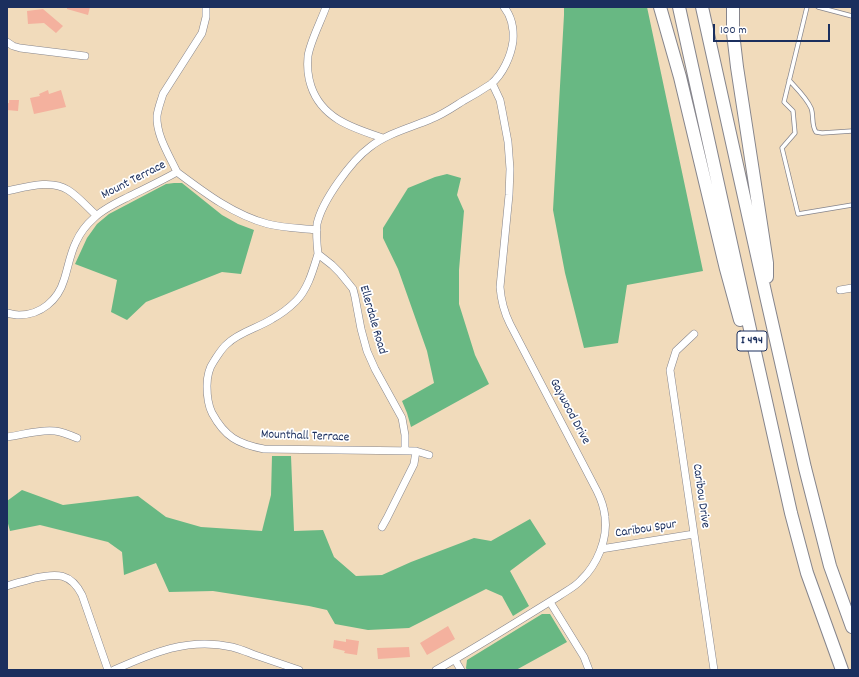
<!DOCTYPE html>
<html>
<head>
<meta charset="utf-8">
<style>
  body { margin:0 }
  #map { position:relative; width:859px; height:677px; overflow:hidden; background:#f1dbbb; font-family:Dekko,sans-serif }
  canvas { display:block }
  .frame { position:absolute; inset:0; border:8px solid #1b2f5e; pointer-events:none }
  .scale { position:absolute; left:713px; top:24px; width:117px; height:18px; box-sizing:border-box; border:2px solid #1b2f5e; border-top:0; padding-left:5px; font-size:12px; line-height:14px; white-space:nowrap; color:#1b2f5e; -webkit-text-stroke:3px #fff; paint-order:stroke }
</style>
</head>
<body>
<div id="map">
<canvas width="859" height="677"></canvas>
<div class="frame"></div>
<div class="scale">100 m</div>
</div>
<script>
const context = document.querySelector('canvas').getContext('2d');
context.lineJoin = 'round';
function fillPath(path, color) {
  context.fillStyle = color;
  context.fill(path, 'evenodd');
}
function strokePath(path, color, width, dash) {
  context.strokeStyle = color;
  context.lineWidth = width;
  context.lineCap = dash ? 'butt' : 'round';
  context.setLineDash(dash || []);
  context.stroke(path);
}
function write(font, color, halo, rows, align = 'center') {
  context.font = font + ' Dekko,sans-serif';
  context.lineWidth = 3.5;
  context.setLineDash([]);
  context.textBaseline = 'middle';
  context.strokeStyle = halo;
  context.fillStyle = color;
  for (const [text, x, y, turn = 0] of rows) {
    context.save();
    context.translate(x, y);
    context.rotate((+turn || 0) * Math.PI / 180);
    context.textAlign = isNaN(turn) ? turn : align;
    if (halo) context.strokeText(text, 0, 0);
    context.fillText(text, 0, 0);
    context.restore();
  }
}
const forest = new Path2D(`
  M564,7H647L703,271L627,285L618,343L584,348L565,273L553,210L564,15Z
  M447,174L461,178L457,195L464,211L459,270V304L475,355L489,384L411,427L407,413L402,401L434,383L427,351L398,269L383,238V228L408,188L435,177Z
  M174,183H182L222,215L238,224L254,230L241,274L222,272L146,302L127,320L111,312L117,280L75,264L87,238L97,224L109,214L166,184Z
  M272,456H291L294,531L323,530L334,557L356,576L382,575L411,562L474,538L491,541L530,519L546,544L510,571L529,606L513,616L502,596L486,589L409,628L368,630L335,624L327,610L309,606L213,591L169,592L156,563L124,575L122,552L108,542L40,525L10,531L7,520V501L22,490L63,505L138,496L166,517L201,527L262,531L271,495Z
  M542,614H550L567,642L516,670H467L466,668L467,660Z`);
const building = new Path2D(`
  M67,7H90L88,15L67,9Z
  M43,9L63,26L56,33L44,23L28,24L27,11Z
  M48,90L49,94L61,90L66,107L34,114L30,98L40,96L39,94Z
  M9,100H19L18,111L7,110V103H9Z
  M448,626L455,639L427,655L420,643Z
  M346,639L359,641L357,655L344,653L345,651L333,648L334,640L346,642Z
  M409,647L410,657L378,659L377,648Z`);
const service = new Path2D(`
  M807,7L784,102L793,111L795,133L782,148L798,214L852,205
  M818,7L852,16
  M789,80C796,88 806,97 811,108C814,115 811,125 816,132L822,133L852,131`);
const minor = new Path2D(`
  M326,7C321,21 310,42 308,56C307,66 308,77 311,86C322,119 353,128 383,138
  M7,42L13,46L20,48L85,56
  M177,172C169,155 156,135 157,116C158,108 161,101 163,94L202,33L206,17V7
  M7,191C26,187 51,179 68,190C79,197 87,207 96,215
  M318,254C313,270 308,289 296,301C289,308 281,314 272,319C258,328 239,332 227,344C222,348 218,355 214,361C209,368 207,377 207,386C207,395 208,405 212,413C225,437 238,444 264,449L416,451L429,455
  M840,290L852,288
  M7,313C11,314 15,315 19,315C41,315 58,300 64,280C68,268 70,254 76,242C80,233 86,225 94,218C103,209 116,203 128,197C144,189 161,181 177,172C205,193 234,215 268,224C284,228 300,228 317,230
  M694,334L676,351L670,370L714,670
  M7,437C22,435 40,429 55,431C63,432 70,435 77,438
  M405,451V435L402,418L375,369L367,351L361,329L355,297L353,289L340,273L332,265L318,254C317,245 316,234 317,224C322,201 351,161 370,147C388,133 410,128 431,119C442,115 452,108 463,101C472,96 482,90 491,84C503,74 511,56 513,41C514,28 512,17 504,7
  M382,527L387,518L414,464L416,451
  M601,549L694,534
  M7,586C16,583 25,581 35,578C57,573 71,573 82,595L108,670
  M550,602L584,657L589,670
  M455,660L461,670
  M114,670C152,653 188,637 232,647C240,649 247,652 255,655C270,660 284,665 299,670
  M436,670C465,654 492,637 520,620C533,612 546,604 559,596C566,591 575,587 581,580C597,565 608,539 605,517C604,507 601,499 597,491L510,324C504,312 501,300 500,287L509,195L510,169L508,142L502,110L500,100L492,83`);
const motorway = new Path2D(`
  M660,7L680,77L726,269L740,320
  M679,7L757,361L791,513L807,573L842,670
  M702,7L766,296L805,468L830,566L852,627
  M733,7V33L737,67L767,263V277`);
const shields = [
  [752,341,30]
];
const shieldNames = [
  ["I 494",752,341]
];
const streetNames = [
  ["Mount Terrace",134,181,-27],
  ["Ellerdale Road",372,320,74],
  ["Gaywood Drive",569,412,62],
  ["Mounthall Terrace",305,437,2],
  ["Caribou Drive",700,496,82],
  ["Caribou Spur",646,530,-9]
];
fillPath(forest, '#68b883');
fillPath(building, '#f4b19e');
strokePath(service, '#86858c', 5);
strokePath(minor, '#86858c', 8);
strokePath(motorway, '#86858c', 14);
strokePath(service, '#fff', 3.5);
strokePath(minor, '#fff', 7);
strokePath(motorway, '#fff', 12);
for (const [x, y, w] of shields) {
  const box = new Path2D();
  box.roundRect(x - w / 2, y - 10, w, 20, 3);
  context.fillStyle = '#fff';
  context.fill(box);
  strokePath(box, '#1b2f5e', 1);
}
write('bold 12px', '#1b2f5e', null, shieldNames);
write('13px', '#1b2f5e', '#fff', streetNames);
</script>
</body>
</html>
